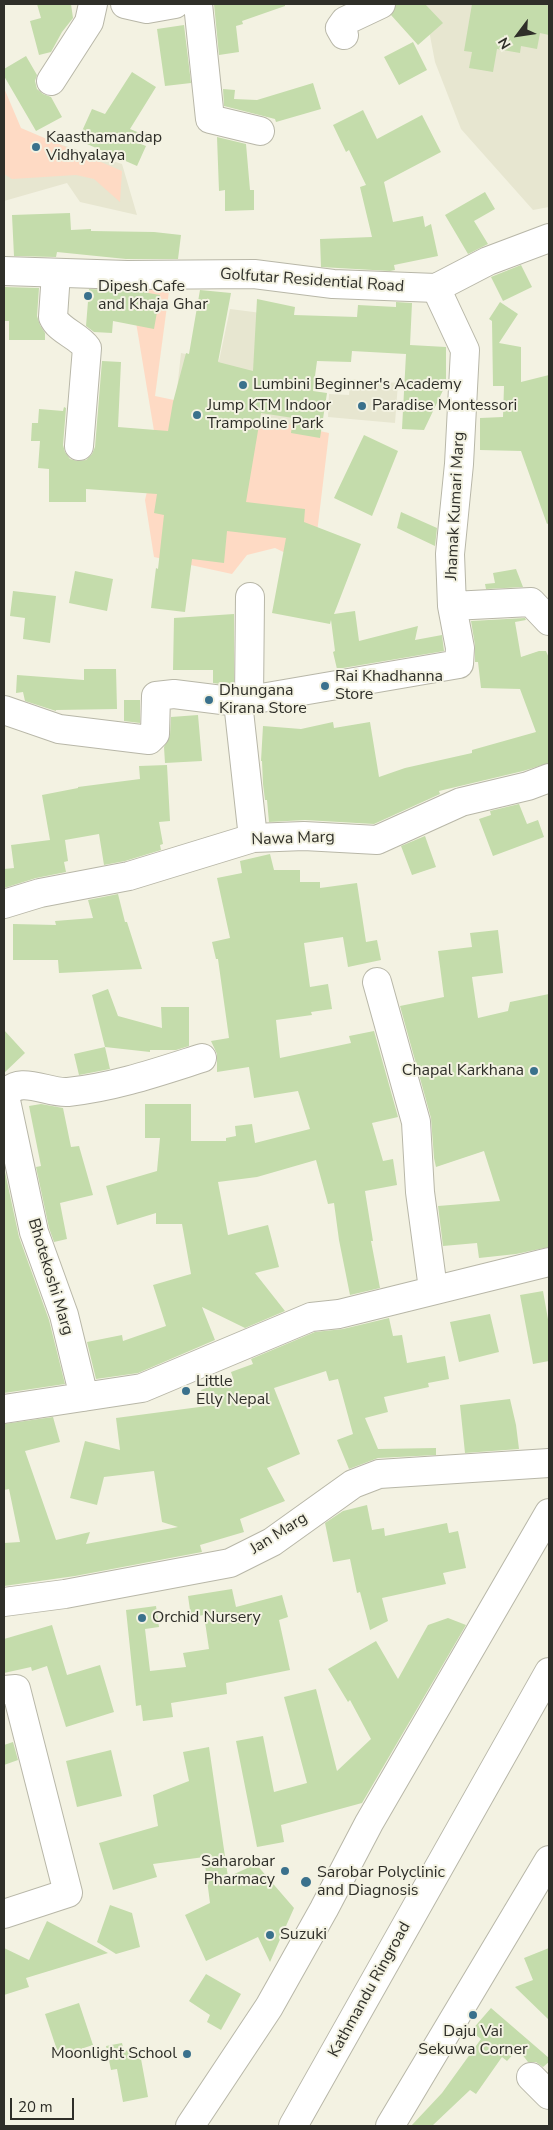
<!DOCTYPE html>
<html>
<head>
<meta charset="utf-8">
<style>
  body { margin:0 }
  #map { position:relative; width:553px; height:2130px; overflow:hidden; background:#f3f2e2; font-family:"Nunito Sans",sans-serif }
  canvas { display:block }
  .frame { position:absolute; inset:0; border:5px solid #2f2f29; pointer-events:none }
  .north { position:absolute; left:493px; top:10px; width:50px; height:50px; -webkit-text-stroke:4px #f3f2e2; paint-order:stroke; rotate:239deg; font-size:14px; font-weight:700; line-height:20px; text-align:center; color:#2f2f29 }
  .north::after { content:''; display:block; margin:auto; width:18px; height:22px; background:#2f2f29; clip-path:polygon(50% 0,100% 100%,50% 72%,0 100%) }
  .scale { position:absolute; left:10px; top:2098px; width:64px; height:22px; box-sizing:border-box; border:2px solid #2f2f29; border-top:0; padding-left:6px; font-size:15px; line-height:18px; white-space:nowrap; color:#2f2f29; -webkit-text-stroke:4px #f3f2e2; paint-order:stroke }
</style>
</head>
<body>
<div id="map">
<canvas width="553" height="2130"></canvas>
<div class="frame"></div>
<div class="north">N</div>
<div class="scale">20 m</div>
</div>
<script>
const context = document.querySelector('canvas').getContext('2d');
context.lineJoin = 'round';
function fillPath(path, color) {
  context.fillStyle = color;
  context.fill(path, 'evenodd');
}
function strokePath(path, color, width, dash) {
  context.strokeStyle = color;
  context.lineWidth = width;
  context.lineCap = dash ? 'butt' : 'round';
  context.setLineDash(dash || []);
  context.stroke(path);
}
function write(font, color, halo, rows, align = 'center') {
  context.font = font + ' "Nunito Sans",sans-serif';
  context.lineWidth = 4;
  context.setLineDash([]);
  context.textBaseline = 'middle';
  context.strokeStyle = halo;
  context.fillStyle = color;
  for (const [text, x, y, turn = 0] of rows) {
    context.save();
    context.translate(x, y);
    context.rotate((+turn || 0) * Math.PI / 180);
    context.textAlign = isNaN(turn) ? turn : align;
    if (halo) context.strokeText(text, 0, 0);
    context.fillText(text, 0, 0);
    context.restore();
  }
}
const built = new Path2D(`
  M424,4H549V207L533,210L461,129L435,62Z
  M4,102L15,130L122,164L137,215L80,202L67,183L4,201Z
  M230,309L316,320L303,431L175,408L181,353L219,361Z
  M350,379L398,383L395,423L328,417L329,394L349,395Z`);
const green = new Path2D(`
  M4,88L21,128L122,171L120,202L94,179L76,175L12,179L4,174Z
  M130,286L169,291L155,396L329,433L313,566L275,548L247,555L232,574L154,557L145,500L157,449Z`);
const building = new Path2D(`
  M37,4H71L73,18L62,32L51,52L39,55L30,21L41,18Z
  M214,4H285V6L242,21L243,24L236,26L239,52L219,55Z
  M396,4H425L443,23L418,45L391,15Z
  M472,4H549V35L540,33L537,49L521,46L520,53L497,49L493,72L469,68L472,52L464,51Z
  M184,25L191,83L165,86L157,29Z
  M413,42L427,70L399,85L384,57Z
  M26,56L37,75L35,81L37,89L43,94L51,97L62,117L36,131L4,76V69Z
  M132,72L156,87L130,129L142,134L138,143L146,146L137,166L78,140L92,109L105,114Z
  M313,83L321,109L276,122L275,119L224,106L223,89L235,90L234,99L257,100Z
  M363,110L377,139L422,115L441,152L384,182L393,222L423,216L425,227L431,224L438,256L394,265L395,270L390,271L321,267L320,239L372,237L360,187L366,185L349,150L346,152L333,125Z
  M217,137L246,144L250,190H254V210L225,211V190L219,191Z
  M485,192L495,209L474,221L488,244L468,254L445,215Z
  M70,213L71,230L91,229V231L154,232L181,235L178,259H126L57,252L56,257L14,256L12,215Z
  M521,265L532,287L503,301L491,277Z
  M4,287L39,288L37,316L40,325L45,333V340H9V321H4Z
  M89,289L137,291L160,295L154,329L113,321L112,333L94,332L86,326Z
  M200,290L231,293L218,362L253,371L257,299L295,307L294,315L357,317L358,305L396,307V302L412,303L410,345L446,347V384L424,430L402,429L406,354L352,351L351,362L317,361L313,391L327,393L320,438L291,433L293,418L261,413L246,502L305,509L304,522L361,544L334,614L355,611L359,641L418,626L415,640L442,635L444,651L337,669L333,652L335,651L331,620L330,624L272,613L286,538L227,531L224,563L192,559L185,612L151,608L156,568L158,569L164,515L154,513L157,494L86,489V502H49V469L38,468L40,441H31L32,423H38L39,409L63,411L64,407L66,408L63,445L65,452L70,459L77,461L86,460L92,454L95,447L102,361L121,362L118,427L168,431L173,402L186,353L189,354Z
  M500,302L518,314L499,343L521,347V382L549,375V523L547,524L521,451L480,450V418L503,417L504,386H493L492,321L489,319Z
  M364,435L398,451L372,516L334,498Z
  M401,512L437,528L435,546L397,528Z
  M516,569L523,587L486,589L485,584L495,583L493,573Z
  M75,571L113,579L107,611L69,603Z
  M13,591L56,596L50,643L23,639L25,618L10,616Z
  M234,614V686L213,683V670H173L174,618Z
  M525,618L526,620L515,622L521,657L539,651H546L549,658V763L523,771L439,791L440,794L374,824L305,820L269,822L267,800H265L263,784L262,761H261L263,726L301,729L333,722L334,728L370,722L379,777L405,768L472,753V750L536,732L520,689L481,688L478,662H475V645L471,621Z
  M84,669H116L117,709L56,710V711L25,701L23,692L16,693L17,675L84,680Z
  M124,700H140V723L124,721Z
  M198,715L202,761L165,763L164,747L170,735L171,717Z
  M167,765L170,821L159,822L163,844L160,845L161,850L125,861L104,865L99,834L65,840L68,861L64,862L66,872L36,878L4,888V869L14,868L11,845L50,840L42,795L78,788V787L140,779L139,766Z
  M519,804L527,824L538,820L544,837L493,856L479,819L491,815L490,811Z
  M425,836L436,867L412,875L401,846Z
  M270,854L274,870H300V882H320V888L357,883L366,942L377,940L381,960L348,967L343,937L304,943L310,987L328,984L332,1009L311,1012L312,1015L276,1020L280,1058L351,1043L349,1036L374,1031L398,1117L372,1123L383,1161L393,1159L397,1185L365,1191L373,1241H371L380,1288L350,1295L339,1240L334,1203L328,1204L316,1160L257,1177L218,1182L228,1235L268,1225L279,1267L255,1273L285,1311L245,1328L202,1307L215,1340L138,1373L96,1379L87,1342L122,1335L123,1341L166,1326L153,1285L191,1274L182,1224H156V1213L117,1225L106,1186L157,1171L160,1138H145V1104H191V1141H226V1138L236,1136L235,1126L252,1124L255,1143L310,1129L298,1091L254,1098L249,1067L217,1072V1054L211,1041L229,1038L218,959H216L212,942L230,938L217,878L242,873L240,861Z
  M118,894L125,922H127L142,969L59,973L58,960H13V924L56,925L55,921L93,918L88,900Z
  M498,930L503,973L472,977L478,1018L508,1011L510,1002L549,994V1247L516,1254L479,1258L477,1243L443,1246L438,1206L500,1201L484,1151L436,1167L434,1158L431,1118L400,1006L444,997L438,951L472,947L470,933Z
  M108,989L118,1016L162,1028L161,1007H189V1046L176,1050H150V1052L105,1047L110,1069L79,1075L74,1054L105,1047L92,995Z
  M4,1030L25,1053L4,1073Z
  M41,1104L63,1108L71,1147L79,1146L93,1195L60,1203L67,1239L54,1242L49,1228L36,1167L41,1166L29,1106Z
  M4,1172H5L19,1237L49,1320L65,1384L4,1393Z
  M543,1291L549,1325V1361L533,1364L520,1295Z
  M490,1314L499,1352L459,1362L450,1322Z
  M389,1318L393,1336L402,1335L407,1363L445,1356L449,1379L428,1383L429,1387L384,1397L388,1412L365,1418L378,1449L436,1448V1455L378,1458L349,1469L337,1440L353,1434L338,1379L329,1381L326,1371L274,1388L300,1454L267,1468L285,1501L240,1519L244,1532L200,1545L202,1552L75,1576L4,1586V1543L20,1542L9,1489L4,1490V1424L53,1417L60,1442L25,1451L56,1540L90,1532L86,1544L178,1527L162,1522L154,1471L104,1477L97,1505L70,1498L85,1441L120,1450L116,1418L207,1406L201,1390L233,1378L231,1372L253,1364L251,1359L315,1332L343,1329Z
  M510,1399L516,1425L519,1449L465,1453L460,1405Z
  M367,1505L372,1530L384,1528L385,1536L447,1523L449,1533L458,1531L466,1568L443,1573L446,1584L382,1598L388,1621L370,1630L360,1592L357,1593L350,1559L333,1562L325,1523L343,1511Z
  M232,1589L236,1607L282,1595L288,1617L279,1620L290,1670L226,1683L227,1694L171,1703L173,1717L143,1721L141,1705L136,1706L126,1610L156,1606L159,1627L145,1629L150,1671L186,1667L183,1653L209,1649L204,1615L191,1617L188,1596Z
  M448,1618L466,1625L362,1803L281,1825L284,1842L257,1847L236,1741L263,1736L274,1792L307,1783L284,1697L316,1689L337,1771L371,1739L350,1700L348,1702L328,1669L376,1641L398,1679L428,1625Z
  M52,1625L67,1675L100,1665L114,1712L66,1727L47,1666L32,1671L31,1667L4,1673V1639Z
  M13,1742L18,1760L4,1765V1745Z
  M209,1747L228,1877L256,1864L294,1908L270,1962L258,1937L206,1961L185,1915L210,1903L204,1857L153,1864L157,1877L113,1890L99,1843L158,1826L153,1795L189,1781L183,1752Z
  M111,1750L122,1796L77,1807L66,1761Z
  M110,1905L132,1913L140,1947L116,1954L97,1942Z
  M47,1921L108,1953L26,1978L29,1987L4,1995V1948L29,1960Z
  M549,1948V2020L515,1987L533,1980L524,1958Z
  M206,1974L241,1994L221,2030L207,2022L210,2015L189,2001Z
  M79,2003L93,2045L59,2056L45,2014Z
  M491,2008L549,2058V2062L543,2067L536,2062H528L518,2049L507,2061L502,2057L476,2094L470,2090L432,2126H411L442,2093L481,2039L471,2031Z
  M122,2043L124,2051L139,2048L148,2097L123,2102L117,2069L111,2070L106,2046Z`);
const minor = new Path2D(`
  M125,4L147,9L175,4
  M198,4L210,119L260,131
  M344,35L340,28L345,21L381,4
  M51,81L89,22L93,4
  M56,273L53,317C59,331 78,335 87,348L79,446
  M452,606L531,602L549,621
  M249,700L250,597
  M238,702L253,838
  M4,710L59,729L149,740L155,734L156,696L174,694L238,702L459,664L460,648L452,606L450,554L459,464L465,350L436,288
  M4,904L40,893L129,876L253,838L304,836L377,840L461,802L528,786L549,778
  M377,982L416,1122L420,1192L433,1289
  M84,1397L64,1315L34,1232L5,1096C18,1073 48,1094 68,1092C115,1087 158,1072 202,1058
  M4,1409L142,1388L311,1317L339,1314L549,1262
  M4,1602L65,1594L230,1563L272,1542L353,1484L379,1474L549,1463
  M4,1690L16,1689L68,1893L4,1914
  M531,2077L549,2095
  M190,2126L269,2007L324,1909L369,1823L549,1513
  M390,2126L549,1860`);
const major = new Path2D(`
  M4,271L127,275L254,274L333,284L436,288L488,261L549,238`);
const highway = new Path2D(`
  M293,2126L549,1672`);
const markers = [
  [36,147,5,"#3a718c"],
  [88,296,5,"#3a718c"],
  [243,385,5,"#3a718c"],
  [362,406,5,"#3a718c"],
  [197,415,5,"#3a718c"],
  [325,686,5,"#3a718c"],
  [209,700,5,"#3a718c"],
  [534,1071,5,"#3a718c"],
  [186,1391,5,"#3a718c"],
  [142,1618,5,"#3a718c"],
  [285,1871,5,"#3a718c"],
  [306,1882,6,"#3a718c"],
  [270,1935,5,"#3a718c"],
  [473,2015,5,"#3a718c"],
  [187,2054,5,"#3a718c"]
];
const poiNames = [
  ["Kaasthamandap",46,138],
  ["Vidhyalaya",46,156],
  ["Dipesh Cafe",98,287],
  ["and Khaja Ghar",98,305],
  ["Lumbini Beginner's Academy",253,385],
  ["Jump KTM Indoor",207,406],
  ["Trampoline Park",207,424],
  ["Paradise Montessori",372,406],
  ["Rai Khadhanna",335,677],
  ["Store",335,695],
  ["Dhungana",219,691],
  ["Kirana Store",219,709],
  ["Chapal Karkhana",524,1071,"right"],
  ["Little",196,1382],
  ["Elly Nepal",196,1400],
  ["Orchid Nursery",152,1618],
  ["Saharobar",275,1862,"right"],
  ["Pharmacy",275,1880,"right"],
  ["Sarobar Polyclinic",317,1873],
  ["and Diagnosis",317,1891],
  ["Suzuki",280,1935],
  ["Daju Vai",473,2032,"center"],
  ["Sekuwa Corner",473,2050,"center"],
  ["Moonlight School",177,2054,"right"]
];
const streetNames = [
  ["Golfutar Residential Road",312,281,4],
  ["Jhamak Kumari Marg",456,506,-87],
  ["Nawa Marg",293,839,-2],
  ["Bhotekoshi Marg",50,1277,73],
  ["Jan Marg",279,1534,-32],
  ["Kathmandu Ringroad",370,1990,-61]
];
fillPath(built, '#e7e6d0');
fillPath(green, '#fedac4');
fillPath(building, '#c4dcab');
strokePath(minor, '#b8b7a8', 30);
strokePath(major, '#b8b7a8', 30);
strokePath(highway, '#b8b7a8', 30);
strokePath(minor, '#fff', 28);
strokePath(major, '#fff', 28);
strokePath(highway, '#fff', 28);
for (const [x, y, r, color] of markers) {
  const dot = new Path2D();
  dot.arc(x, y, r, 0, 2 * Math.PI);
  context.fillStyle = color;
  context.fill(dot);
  strokePath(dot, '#f3f2e2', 2);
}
write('16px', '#2f2f29', '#f3f2e2', poiNames, 'left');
write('16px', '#2f2f29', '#f3f2e2', streetNames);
</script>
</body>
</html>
